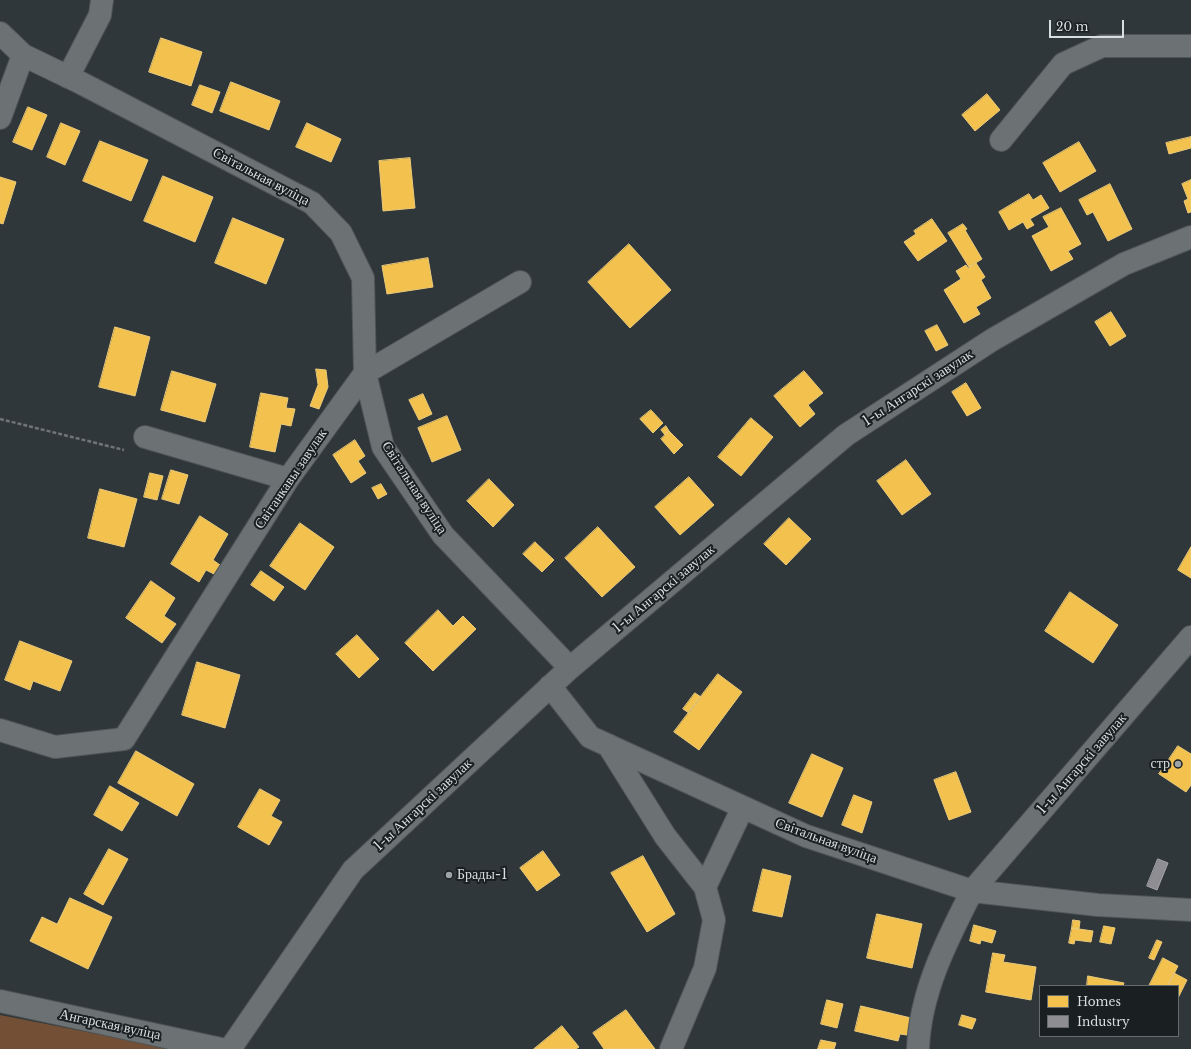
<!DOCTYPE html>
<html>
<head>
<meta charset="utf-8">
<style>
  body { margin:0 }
  #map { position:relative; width:1191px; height:1049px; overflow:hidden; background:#30373a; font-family:"Libre Baskerville",serif }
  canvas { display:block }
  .legend { position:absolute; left:1039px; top:985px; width:140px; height:52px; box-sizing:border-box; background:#1a1f21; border:1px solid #666c6e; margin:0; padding:5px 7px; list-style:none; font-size:12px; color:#d8dfe1 }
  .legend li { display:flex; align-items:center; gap:8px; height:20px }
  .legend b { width:20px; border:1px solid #666c6e }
  .scale { position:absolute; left:1049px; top:20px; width:75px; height:18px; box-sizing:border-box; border:2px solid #d8dfe1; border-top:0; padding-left:5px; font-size:12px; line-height:14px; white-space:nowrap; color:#d8dfe1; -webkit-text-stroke:3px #1a1f21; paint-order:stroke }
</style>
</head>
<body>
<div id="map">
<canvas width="1191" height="1049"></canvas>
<ul class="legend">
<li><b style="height:11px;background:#f2c14e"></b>Homes</li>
<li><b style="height:11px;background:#8d8d92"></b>Industry</li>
</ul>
<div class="scale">20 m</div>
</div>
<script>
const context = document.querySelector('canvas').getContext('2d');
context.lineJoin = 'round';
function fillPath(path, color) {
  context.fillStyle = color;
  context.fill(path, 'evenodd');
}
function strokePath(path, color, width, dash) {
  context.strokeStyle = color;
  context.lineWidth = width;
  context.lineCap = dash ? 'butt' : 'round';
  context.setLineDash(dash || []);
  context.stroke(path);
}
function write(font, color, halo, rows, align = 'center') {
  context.font = font + ' "Libre Baskerville",serif';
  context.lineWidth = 4;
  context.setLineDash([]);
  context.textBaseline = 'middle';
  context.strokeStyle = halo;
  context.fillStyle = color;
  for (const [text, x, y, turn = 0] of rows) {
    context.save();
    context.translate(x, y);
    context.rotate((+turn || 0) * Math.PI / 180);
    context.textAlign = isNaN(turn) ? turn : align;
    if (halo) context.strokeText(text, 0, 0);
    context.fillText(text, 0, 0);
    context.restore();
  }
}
const green = new Path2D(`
  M0,1015L174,1049H0Z`);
const homes = new Path2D(`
  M161,38L202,52L191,86L149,72Z
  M231,82L280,101L269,130L220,111Z
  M200,85L220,92L212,113L192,105Z
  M987,94L1000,110L975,131L962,115Z
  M28,107L47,115L32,150L13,142Z
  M61,123L80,131L65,165L47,157Z
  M307,123L341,139L331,162L296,147Z
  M1191,137V148L1169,154L1166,143Z
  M100,141L148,160L131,201L83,181Z
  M1079,142L1096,171L1060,192L1043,163Z
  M410,158L415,208L383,211L379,161Z
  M163,176L213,197L195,242L144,221Z
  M0,177L16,182L3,224L0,223Z
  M1191,180V212L1188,213L1184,201L1188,199L1182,184Z
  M1110,184L1132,229L1108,241L1093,212L1087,215L1079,200Z
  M1029,194L1033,200L1041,195L1049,208L1030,219L1034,225L1027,229L1023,222L1009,230L999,212Z
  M1061,208L1081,244L1068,251L1073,259L1051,271L1032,236L1049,227L1043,217Z
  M233,218L284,239L266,284L215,263Z
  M932,219L947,241L918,261L904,242L916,234L914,231Z
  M963,224L967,229L965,230L982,259L969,267L948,233Z
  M629,244L671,290L630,328L588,282Z
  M428,258L433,287L387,294L382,266Z
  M976,263L985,277L981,280L991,298L976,307L980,314L964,323L944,290L961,279L956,271L966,265L968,268Z
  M1111,312L1126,336L1110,346L1095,322Z
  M937,325L948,345L936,351L925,331Z
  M115,327L150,337L135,396L99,387Z
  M316,369L326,370L328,387L319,409L310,406L318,385Z
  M172,371L216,384L205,422L161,410Z
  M804,371L823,393L808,405L815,414L800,427L774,396Z
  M966,383L981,408L967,416L952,392Z
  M261,393L288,398L286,408L295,409L291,426L281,424L275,452L250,447Z
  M423,394L432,414L419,420L409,400Z
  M651,410L663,423L653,433L640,419Z
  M447,416L461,450L432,462L418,428Z
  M751,418L773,437L741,476L718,457Z
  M666,426L669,431L665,435L661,430Z
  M669,431L683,445L674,454L661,439Z
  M355,440L365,456L358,461L366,473L351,483L333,455Z
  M906,460L931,494L902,515L877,481Z
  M171,470L188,475L179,504L162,499Z
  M150,473L163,476L157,500L144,497Z
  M689,477L714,505L680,535L655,507Z
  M489,479L514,505L493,527L467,501Z
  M381,484L387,494L378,499L372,488Z
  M100,489L137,499L124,547L88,538Z
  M200,516L228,534L213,560L220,565L214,574L206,570L199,582L171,564Z
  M789,518L811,539L786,565L764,544Z
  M300,523L334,547L305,590L270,566Z
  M598,527L635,567L602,597L565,558Z
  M535,542L554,560L542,572L523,554Z
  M1191,547V578L1178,570Z
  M261,571L284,587L274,601L251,585Z
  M151,581L175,598L164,616L176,624L162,643L126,618Z
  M1070,592L1118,625L1093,663L1045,631Z
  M438,610L453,626L463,616L476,629L433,671L405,643Z
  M357,635L379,659L359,678L336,654Z
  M20,641L72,661L60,691L33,681L30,690L5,680Z
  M197,662L240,675L225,728L182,715Z
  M718,674L742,692L699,750L674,732Z
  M695,693L701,697L689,713L683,709Z
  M1178,746L1191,754V785L1186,792L1159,774Z
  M136,751L194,784L177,816L118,783Z
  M812,754L843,768L822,817L789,803Z
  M956,772L971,812L949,820L934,780Z
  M110,786L139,803L122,831L94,815Z
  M260,789L280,800L271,816L282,822L269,845L238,827Z
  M854,795L872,802L862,833L842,825Z
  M109,849L128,859L103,905L84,894Z
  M543,851L560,875L537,891L520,868Z
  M643,856L675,914L647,932L611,873Z
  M763,869L791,876L782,917L753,911Z
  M70,898L112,917L88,969L30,941L42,917L57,924Z
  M877,914L922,924L912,968L867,958Z
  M1073,920L1080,921L1079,929L1072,928Z
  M974,925L996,931L992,943L981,940L980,944L970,941Z
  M1104,926L1115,928L1111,944L1100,942Z
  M1072,928L1093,931L1091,942L1075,940L1074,944L1069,943Z
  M1157,940L1162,942L1154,960L1149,958Z
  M993,953L1005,955L1003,962L1036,967L1031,1000L986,992Z
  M1163,958L1178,966L1168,986H1149Z
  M1174,973L1187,980L1178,998V986H1168Z
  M1088,976L1124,983L1123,986H1087Z
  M827,1000L843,1004L837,1028L821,1024Z
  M861,1006L911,1018L907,1035L900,1034L898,1041L855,1031Z
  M626,1010L655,1049H604L593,1033Z
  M962,1015L976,1019L972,1029L959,1025Z
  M562,1026L579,1047L576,1049H534Z
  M821,1040L836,1043L834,1049H818Z`);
const industry = new Path2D(`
  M1158,859L1168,863L1157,890L1147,886Z`);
const path = new Path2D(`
  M0,419L124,450`);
const minor = new Path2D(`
  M0,33L23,55L81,83L312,203L341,233L363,278L365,373L383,447L443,535L570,668
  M68,77L100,15L102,0
  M0,118L23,55
  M1001,140L1063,64L1102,46H1191
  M145,437L288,479
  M550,686L590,737L806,836L972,891C947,940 920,992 918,1049
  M0,730L55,747L124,739L288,479L365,373L520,282
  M608,745L665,836L705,887L714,920L705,968L671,1049
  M705,887L743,807
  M972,891L1191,637
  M972,891L1098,905L1191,910
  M0,1001L221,1049
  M230,1049L353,870L570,668L680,575L846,435L992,340L1124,264L1191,237`);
const markers = [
  [1178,764,4,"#9da4a7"],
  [449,875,4,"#9da4a7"]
];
const streetNames = [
  ["Світальная вуліца",261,177,28],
  ["1-ы Ангарскі завулак",918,388,-33],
  ["Світанкавы завулак",291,479,-56],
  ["Світальная вуліца",414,488,57],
  ["1-ы Ангарскі завулак",664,589,-40],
  ["1-ы Ангарскі завулак",1082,764,-49],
  ["1-ы Ангарскі завулак",423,805,-43],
  ["Світальная вуліца",826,841,20],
  ["Ангарская вуліца",110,1025,12]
];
const poiNames = [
  ["стр",1170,764],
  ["Брады-1",457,875,"left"]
];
fillPath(green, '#735035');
fillPath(homes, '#f2c14e');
strokePath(homes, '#eaca7a', 1);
fillPath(industry, '#8d8d92');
strokePath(industry, '#a4a6aa', 1);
strokePath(minor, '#4f5557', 24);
strokePath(path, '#707476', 2.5, [4, 2]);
strokePath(minor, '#6c7273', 22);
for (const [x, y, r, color] of markers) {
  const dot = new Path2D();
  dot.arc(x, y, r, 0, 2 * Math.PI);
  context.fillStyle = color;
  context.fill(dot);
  strokePath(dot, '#1a1f21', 1.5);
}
write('14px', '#d8dfe1', '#1a1f21', streetNames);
write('14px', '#d8dfe1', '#1a1f21', poiNames, 'right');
</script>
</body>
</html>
